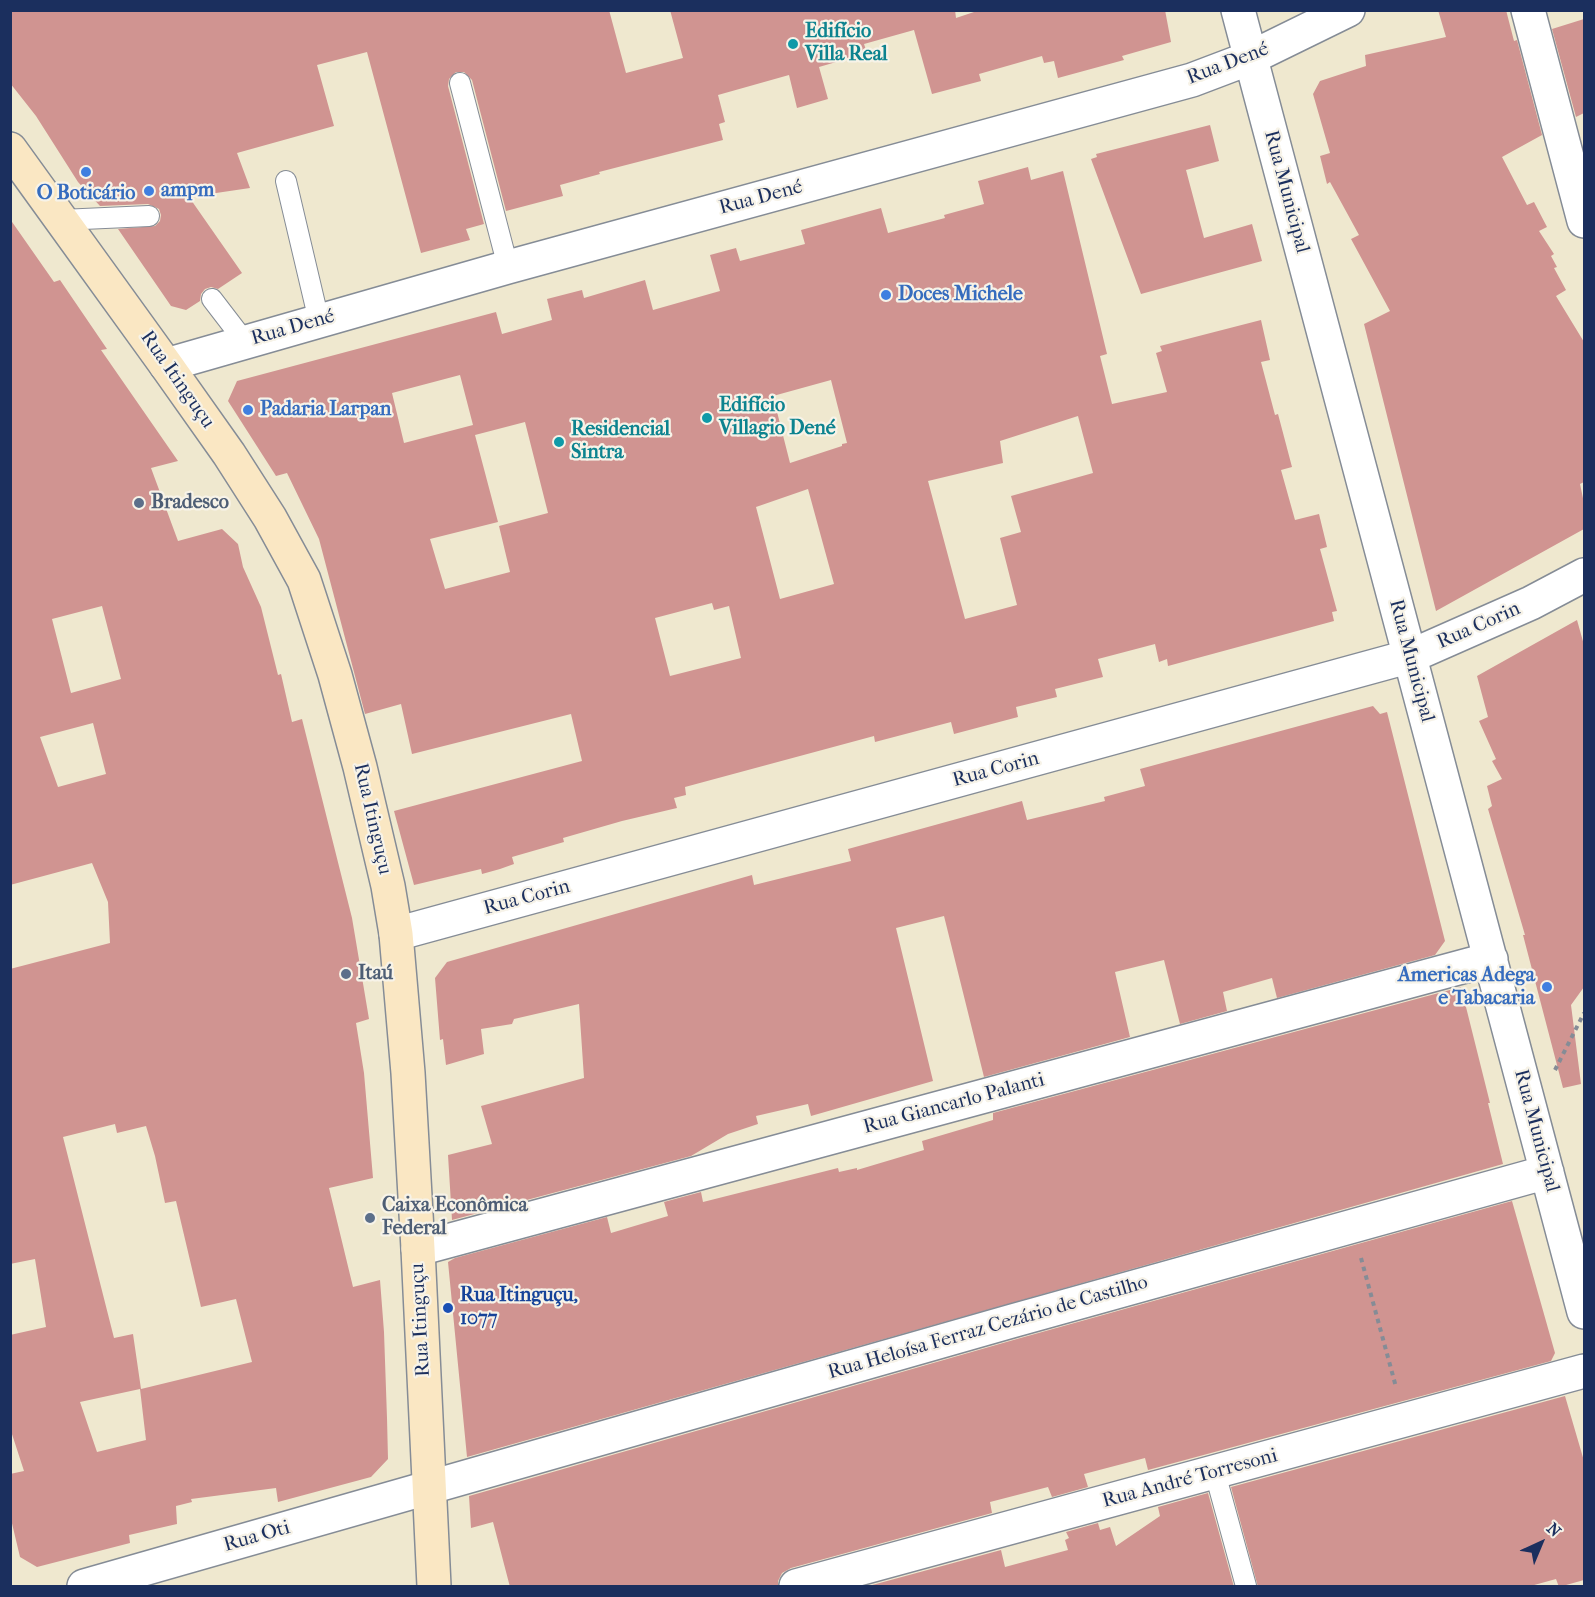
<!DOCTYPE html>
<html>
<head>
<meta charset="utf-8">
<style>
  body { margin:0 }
  #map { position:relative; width:1595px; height:1597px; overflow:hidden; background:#efe8cf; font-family:"IM FELL French Canon",serif }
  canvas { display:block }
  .frame { position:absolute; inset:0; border:12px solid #1b2f5e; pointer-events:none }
  .north { position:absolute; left:1511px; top:1513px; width:60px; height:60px; -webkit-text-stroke:4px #f7f3e8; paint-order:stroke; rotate:44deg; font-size:16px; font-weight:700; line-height:24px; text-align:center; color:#1b2f5e }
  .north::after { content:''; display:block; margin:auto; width:21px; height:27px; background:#1b2f5e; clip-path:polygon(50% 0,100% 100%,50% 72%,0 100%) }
</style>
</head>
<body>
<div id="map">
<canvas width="1595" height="1597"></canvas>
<div class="frame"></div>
<div class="north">N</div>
</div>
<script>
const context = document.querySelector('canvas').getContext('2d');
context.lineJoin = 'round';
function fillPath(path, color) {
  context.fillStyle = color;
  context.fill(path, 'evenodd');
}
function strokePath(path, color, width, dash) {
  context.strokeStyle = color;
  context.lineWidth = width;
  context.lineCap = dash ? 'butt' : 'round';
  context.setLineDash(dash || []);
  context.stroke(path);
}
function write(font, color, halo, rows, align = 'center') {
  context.font = font + ' "IM FELL French Canon",serif';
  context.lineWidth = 4.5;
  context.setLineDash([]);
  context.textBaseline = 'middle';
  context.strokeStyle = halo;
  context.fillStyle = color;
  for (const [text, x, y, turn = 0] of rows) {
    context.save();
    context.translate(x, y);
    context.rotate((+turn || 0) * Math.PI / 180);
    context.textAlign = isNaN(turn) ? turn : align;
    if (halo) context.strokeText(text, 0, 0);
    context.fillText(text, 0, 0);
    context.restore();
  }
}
const building = new Path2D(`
  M10,10H80L81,12L89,10H609L626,73L683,58L670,10H955L956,18L980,10H1165L1171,42L1122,56L1124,60L1058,78L1054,61L1044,63L1042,56L979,74L981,81L932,94L914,30L864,44L867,53L819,67L828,99L797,108L789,75L718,95L725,122L719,124L723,140L599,172L600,174L560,185L563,196L506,211L472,80L464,72H456L449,79L448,86L484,224L466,229L470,240L421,253L367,52L317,65L334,126L237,153L250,188L189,197L242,273L218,289L211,287L205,289L201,294L200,301L186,310L171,306L118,229L155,226L160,221L161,215L159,209L148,204L100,206L78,182L36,116L10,83Z
  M1438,10H1506L1514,41L1517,40L1542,135L1502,157L1527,205L1534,202L1547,227L1539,231L1554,254L1551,256L1557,267L1554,268L1566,290L1556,296L1584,342V482L1580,484L1584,503V529L1436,611L1364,324L1390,311L1351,239L1359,235L1330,182L1327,184L1320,156L1330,153L1313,94L1320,81L1366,66L1365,55L1446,37Z
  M1584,19V113L1576,117L1552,29Z
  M1210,125L1219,161L1186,170L1204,238L1252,224L1262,261L1141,294L1091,159L1097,157L1096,154Z
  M1028,167L1031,180L1063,171L1107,354L1100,356L1112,404L1167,392L1156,353L1162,351L1160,346L1261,320L1270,360L1261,362L1275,415L1278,414L1292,467L1281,470L1295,520L1319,514L1327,547L1320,549L1337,611L1332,612L1334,621L1168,666L1167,659L1159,662L1155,644L1098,659L1103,677L1055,689L1057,697L1016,707L1018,717L954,734L951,722L875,742L874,736L685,787L686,795L674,798L677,808L622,821L563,838L564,842L512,857L514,864L500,869L482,874L481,869L414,885L394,811L582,761L571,714L412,754L401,704L365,714L319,539L287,473L276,476L228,401L237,381L496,312L502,334L552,320L547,299L582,290L584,298L645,280L653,310L720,291L710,255L736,248L740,261L805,244L801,230L881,208L888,233L945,218L944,215L984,204L978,181ZM460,375L473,425L404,443L392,393ZM831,380L847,443L842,444V446L790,463L773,396ZM1078,416L1093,473L1011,496L1021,532L1000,538L1017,605L965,619L928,481L1003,463L1000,441ZM525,422L548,513L499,526L510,572L445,589L430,539L498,522L475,435ZM808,489L834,584L780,599L756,507ZM712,603L714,610L729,606L741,658L670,676L655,618Z
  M10,219L54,282L60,280L107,349L101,350L178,461L151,468L178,541L222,529L238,544L243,567L261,607L278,675L281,674L292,722L302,719L352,918L369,1019L356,1023L364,1073L373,1178L329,1188L353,1287L380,1280L384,1332L387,1418L388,1459L371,1477L278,1502L276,1488L191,1499L192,1502L176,1506L177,1524L129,1535L130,1543L37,1567L20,1557L10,1515V1474L24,1471L10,1428V1335L46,1327L35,1259L10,1264V969L110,943L108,902L92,863L10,885ZM102,606L121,679L71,693L52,619ZM93,723L106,774L58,787L40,737ZM115,1124L117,1133L146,1126L155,1156L165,1203L176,1201L201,1307L236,1299L252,1362L141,1389L133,1334L114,1338L63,1137ZM140,1389L146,1440L97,1452L80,1402Z
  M1577,620L1584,645V987L1571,1005L1581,1084L1563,1088L1523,935H1525L1488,809L1492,806L1487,786L1502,779L1492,761L1496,759L1479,721L1488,717L1477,676Z
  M1373,706L1380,714L1387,712L1445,941L1435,955L1277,998L1272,978L1223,992L1227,1011L1180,1024L1164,960L1115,972L1130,1037L984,1077L944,916L896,928L933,1081L811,1116L808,1104L756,1116L758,1124L728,1134L691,1156L452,1220L448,1155L492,1144L481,1106L584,1078L579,1004L514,1019L512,1024L481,1029L484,1054L446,1065L443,1039L440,1040L435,978L447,962L752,875L754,885L851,861L848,849L1022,801L1027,820L1105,801L1104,797L1145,786L1140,769Z
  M1461,987L1490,1103H1488L1503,1164L467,1457L448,1262L455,1258L607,1217L611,1233L668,1216L664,1202L701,1192L703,1202L838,1168L839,1172L857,1168V1170L924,1150L922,1141L993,1120V1113Z
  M1512,1201L1555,1353L1551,1361L1148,1470L1145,1458L1084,1474L1088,1487L1052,1497L1048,1487L990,1502L992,1513L791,1568L782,1573L778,1581V1587H510L493,1522L471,1528L469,1496L1017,1339Z
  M1565,1396L1584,1461V1580L1559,1587L1556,1579L1527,1587H1258L1231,1487Z
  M1208,1493L1234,1587H865L1001,1550L1005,1567L1068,1550L1065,1540L1069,1538L1066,1532L1098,1523L1100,1530L1110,1527L1116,1546L1160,1516L1158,1507Z`);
const path = new Path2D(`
  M1555,1070L1584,1013
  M1361,1258L1396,1387`);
const service = new Path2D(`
  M460,83L508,267
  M286,181L319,321
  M61,220L149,216
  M212,299L245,342
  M1215,1473L1246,1586`);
const minor = new Path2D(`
  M1238,10L1584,1312
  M1528,10L1584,221
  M166,365L508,267L1192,80L1250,58L1348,10
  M396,934L1411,656L1531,603L1584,575
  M418,1249L1491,959
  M84,1586L1012,1321L1547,1172
  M796,1586L1584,1371`);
const secondary = new Path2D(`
  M10,149L166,365L229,454L270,518L304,580L335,675L360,767L388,886L396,934L408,1073L418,1249L434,1586`);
const markers = [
  [793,44,6,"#0f9aa8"],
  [86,172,6,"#3f7fe0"],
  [149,191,6,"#3f7fe0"],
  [886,295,6,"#3f7fe0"],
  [248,410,6,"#3f7fe0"],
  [707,418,6,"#0f9aa8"],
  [559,442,6,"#0f9aa8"],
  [139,503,6,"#5c6f8a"],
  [346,974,6,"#5c6f8a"],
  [1547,987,6,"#3f7fe0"],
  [370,1218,6,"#5c6f8a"],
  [448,1308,6,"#1a4fb4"]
];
const cultureNames = [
  ["Edifício",805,32],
  ["Villa Real",805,55],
  ["Edifício",719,406],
  ["Villagio Dené",719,429],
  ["Residencial",571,430],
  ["Sintra",571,453]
];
const streetNames = [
  ["Rua Dené",1228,64,-21],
  ["Rua Municipal",1286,192,75],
  ["Rua Dené",761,198,-15],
  ["Rua Dené",293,328,-16],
  ["Rua Itinguçu",177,380,55],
  ["Rua Corin",1479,626,-24],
  ["Rua Municipal",1411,661,75],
  ["Rua Corin",996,770,-15],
  ["Rua Itinguçu",372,819,77],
  ["Rua Corin",527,898,-15],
  ["Rua Giancarlo Palanti",954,1104,-15],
  ["Rua Municipal",1536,1131,75],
  ["Rua Itinguçu",421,1320,-93],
  ["Rua Heloísa Ferraz Cezário de Castilho",988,1328,-16],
  ["Rua André Torresoni",1190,1479,-15],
  ["Rua Oti",257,1537,-16]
];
const shopNames = [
  ["ampm",161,191],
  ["O Boticário",86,194,"center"],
  ["Doces Michele",898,295],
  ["Padaria Larpan",260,410],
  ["Americas Adega",1535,976,"right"],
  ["e Tabacaria",1535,999,"right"]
];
const serviceNames = [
  ["Bradesco",151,503],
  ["Itaú",358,974],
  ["Caixa Econômica",382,1206],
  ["Federal",382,1229]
];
const transitNames = [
  ["Rua Itinguçu,",460,1296],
  ["1077",460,1319]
];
fillPath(building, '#d09491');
strokePath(service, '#858c96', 22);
strokePath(minor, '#858c96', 36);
strokePath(secondary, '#858c96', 36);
strokePath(path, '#858c96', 4, [4.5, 4.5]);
strokePath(service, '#fff', 20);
strokePath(minor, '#fff', 33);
strokePath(secondary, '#fae7c3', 33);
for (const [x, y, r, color] of markers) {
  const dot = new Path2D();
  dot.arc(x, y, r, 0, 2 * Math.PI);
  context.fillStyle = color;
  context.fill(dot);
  strokePath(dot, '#f7f3e8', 2);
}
write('bold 20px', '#0d838f', '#f7f3e8', cultureNames, 'left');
write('20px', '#1b2f5e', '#f7f3e8', streetNames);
write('bold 20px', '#366cbe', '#f7f3e8', shopNames, 'left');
write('bold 20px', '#4e5e75', '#f7f3e8', serviceNames, 'left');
write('bold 20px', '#164399', '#f7f3e8', transitNames, 'left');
</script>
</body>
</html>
